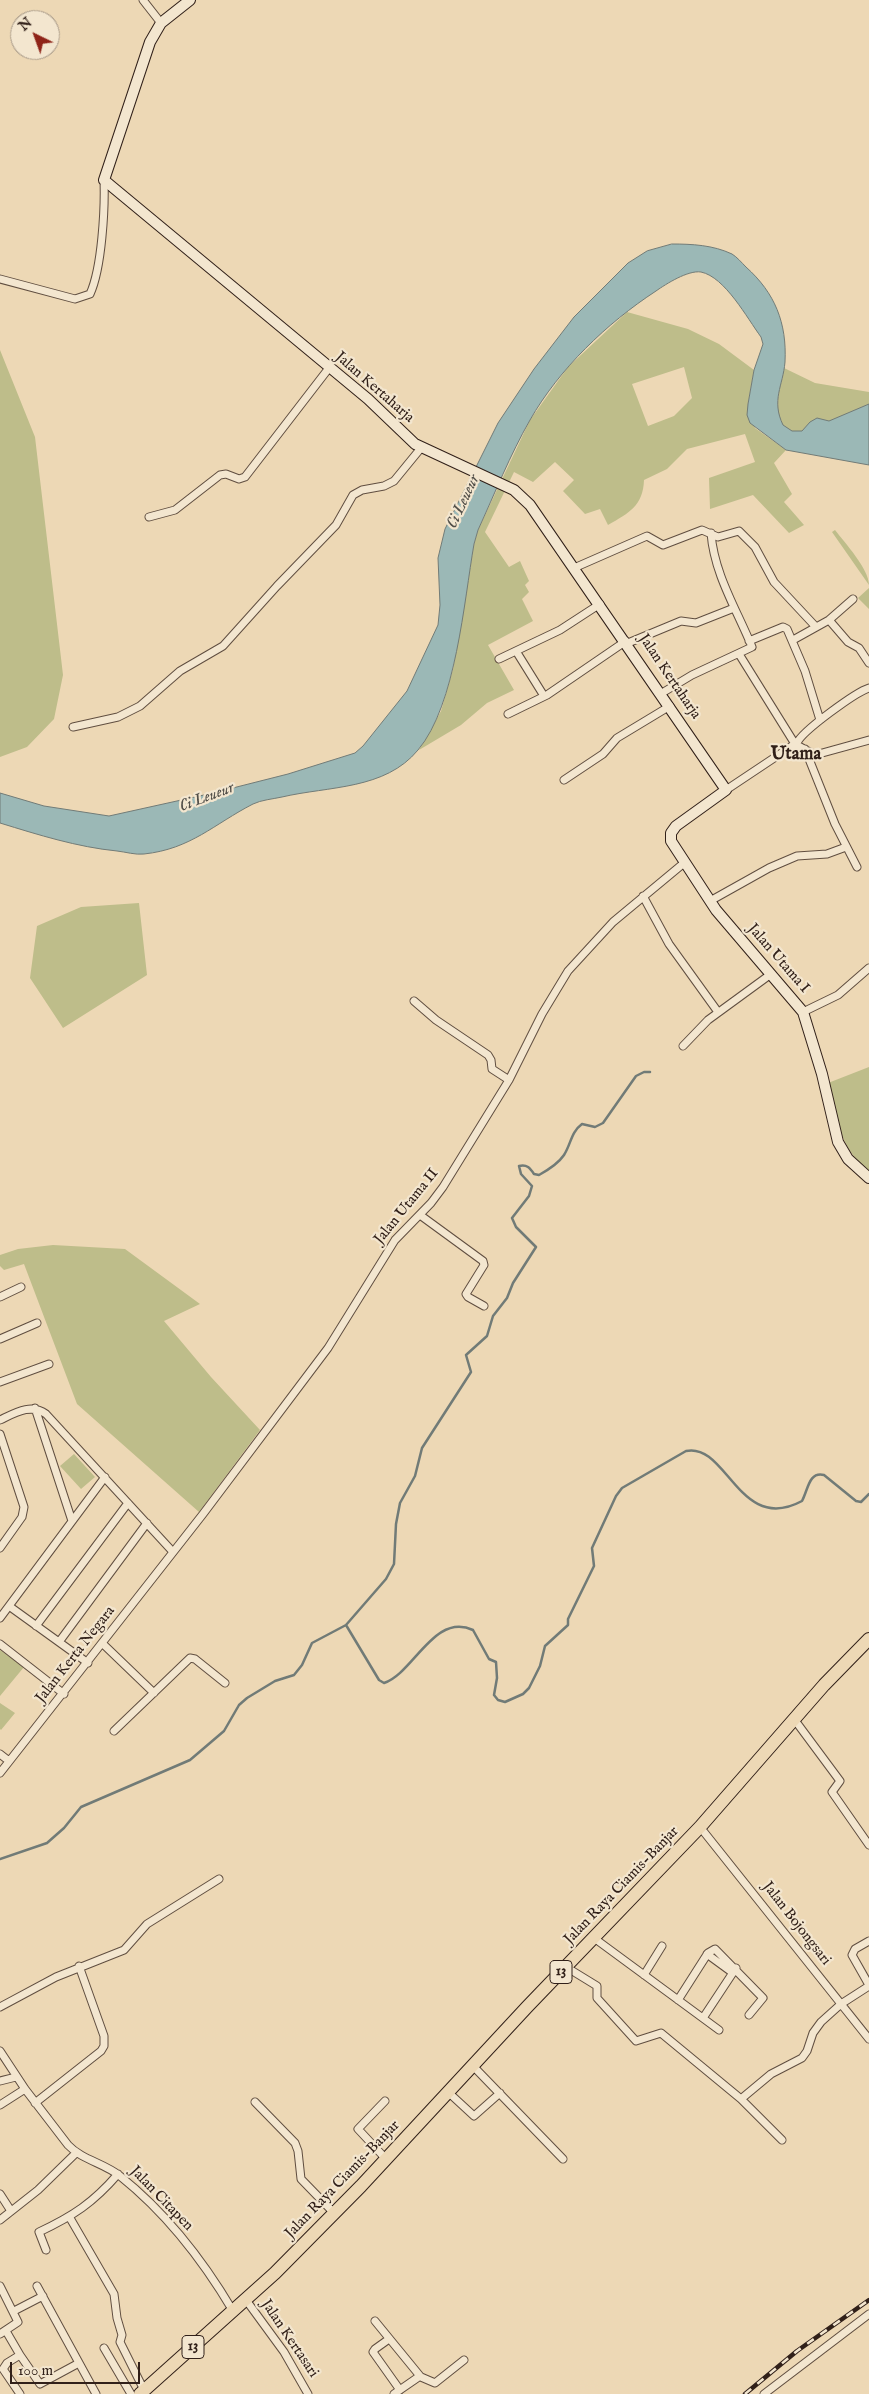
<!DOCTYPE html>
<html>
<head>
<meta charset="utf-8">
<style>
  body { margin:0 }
  #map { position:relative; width:869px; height:2394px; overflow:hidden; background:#edd8b5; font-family:"IM FELL English",serif }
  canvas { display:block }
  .north { position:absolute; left:10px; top:10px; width:50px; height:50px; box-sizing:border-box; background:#f3e6cf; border:1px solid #a59786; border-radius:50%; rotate:318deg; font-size:14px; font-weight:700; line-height:20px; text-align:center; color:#312019 }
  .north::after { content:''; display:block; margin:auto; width:18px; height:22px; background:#8f2418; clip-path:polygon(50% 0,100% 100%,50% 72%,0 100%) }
  .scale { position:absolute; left:10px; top:2362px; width:130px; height:22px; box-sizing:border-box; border:2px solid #312019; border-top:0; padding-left:6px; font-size:15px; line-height:18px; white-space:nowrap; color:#312019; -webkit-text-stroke:4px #f3e6cf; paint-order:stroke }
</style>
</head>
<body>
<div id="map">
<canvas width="869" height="2394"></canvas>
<div class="north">N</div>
<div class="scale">100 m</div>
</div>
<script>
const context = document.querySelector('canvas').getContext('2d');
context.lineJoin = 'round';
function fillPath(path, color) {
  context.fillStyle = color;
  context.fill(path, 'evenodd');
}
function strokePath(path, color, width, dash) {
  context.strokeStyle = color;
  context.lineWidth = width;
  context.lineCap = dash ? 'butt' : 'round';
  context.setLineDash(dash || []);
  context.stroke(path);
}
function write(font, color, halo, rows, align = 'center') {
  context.font = font + ' "IM FELL English",serif';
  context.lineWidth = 4.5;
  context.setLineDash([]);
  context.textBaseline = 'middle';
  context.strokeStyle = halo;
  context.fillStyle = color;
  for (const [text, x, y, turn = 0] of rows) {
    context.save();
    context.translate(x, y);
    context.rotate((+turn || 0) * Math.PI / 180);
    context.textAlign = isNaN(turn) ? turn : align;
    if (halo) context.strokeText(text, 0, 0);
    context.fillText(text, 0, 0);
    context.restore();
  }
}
const green = new Path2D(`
  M627,312L688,329L719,344L754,370L748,404L755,428L786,450L774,463L792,494L784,502L804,525L789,533L753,495L710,509L709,478L755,462L745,434L687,449L667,469L644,480C643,506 629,513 608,525L600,509L585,514L563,491L574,480L555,462L533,482L514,472L485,532L509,567L520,561L529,581L525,585L529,592L522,599L533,621L488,645L514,690L487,703L461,725L419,750L441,711L453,669L474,544L478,530L530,420L568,367ZM684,367L692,398L674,416L648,426L632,384Z
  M0,350L35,437L63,675L54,719L27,747L0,757Z
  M784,368L815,383L869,392V404C857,411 843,419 830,421C828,422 825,420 823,421C814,423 807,431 798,432C766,434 780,384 784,368Z
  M835,530C845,543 869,569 869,585L832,532Z
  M869,588V609L858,598Z
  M139,903L147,975L63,1028L30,978L37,926L81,907Z
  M869,1067V1172C839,1147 837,1119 828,1083Z
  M53,1245L125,1249L200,1304L164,1321L211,1377L260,1430L199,1512L77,1404L24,1264L4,1270L0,1266V1255L18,1249Z
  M74,1454L95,1477L81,1489L60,1466Z
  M0,1650L24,1667L0,1696Z
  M0,1703L15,1713L1,1730L0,1729Z`);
const water = new Path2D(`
  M672,244C692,244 713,245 732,254C737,257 742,263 746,267C775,293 787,323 785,362C783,386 771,400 783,425L792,431H802L810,422L817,418L829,421L869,404V465L786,450L750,423L747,415L748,404L754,370L763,344L761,337C747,318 725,277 701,272C688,270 666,284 656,291C607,323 559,369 530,420C510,455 495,493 478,530L474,544C464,601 456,705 418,750C385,790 329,786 282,797C273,799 261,800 253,804C214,824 191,849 144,854C135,855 126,852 117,851C77,847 39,835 0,823V793L44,806L109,816L213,793L288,774L355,753L363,746L407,691L438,625L440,605L438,558L445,529L498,423L534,369L574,317L628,263L647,251Z`);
const stream = new Path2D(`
  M346,1625L379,1680L384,1683C414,1673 434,1612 473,1630L489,1659L496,1662L497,1678L494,1695L498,1700L505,1702L523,1694L529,1688L540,1666L545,1646L568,1625V1619L594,1566L592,1548L616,1496L622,1488L686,1451C727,1442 739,1535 802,1501C808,1490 809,1471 824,1475L856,1501L861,1502L869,1494
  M0,1859L47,1843L64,1828L81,1807L190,1760L224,1731L239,1705L247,1698L275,1681L294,1675L302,1665L312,1643L346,1625L386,1579L394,1564L396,1524L400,1503L415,1476L422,1448L471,1372L466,1355L487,1336L493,1316L507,1298L513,1283L536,1247L516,1227L512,1218L529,1196L532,1186L521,1174L519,1166C527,1164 530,1168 534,1174L539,1175C548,1170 558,1164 564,1155C571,1144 571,1132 582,1124L595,1127L603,1123L636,1076L644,1072H650`);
const street = new Path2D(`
  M143,0L161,23
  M0,279L75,299L90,294C102,268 105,208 104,180
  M149,517L175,510L220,475L226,474L239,479L245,477L329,368
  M574,568L647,536L663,545L702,530L718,537L739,531L755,547L774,582L816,627
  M829,620L848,642L859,648L869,663
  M793,640L829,620L853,599
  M749,641L783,627L787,629L805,671L820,720
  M628,643L681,621L696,623L734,608
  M516,651L544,696
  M739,654L795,744
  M499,659L560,630L600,604
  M662,693L692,675L752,647C737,610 714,574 711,533
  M508,714L547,695L626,641
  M73,727L118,717L140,706L180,671L223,646L277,586L336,525L353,495L362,490L384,486L394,481L421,448
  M797,743C802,731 856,692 869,688
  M805,749L835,824L857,867
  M564,780L603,754L617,738L670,706
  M726,790L795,744L815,755L869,740
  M643,896L669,944L718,1012
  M710,901L769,868L797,856L827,854L846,847
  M414,1001L436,1020L488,1055L491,1060L492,1069L509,1080
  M803,1012L838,995L869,968
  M683,1046L708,1020L771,974
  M420,1215L483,1261L484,1265L466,1294L468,1297L484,1306
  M0,1297L21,1287
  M0,1339L37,1323
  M0,1382L49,1364
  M35,1408L72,1521
  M0,1420C15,1413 31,1403 46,1414L173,1552
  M0,1434L24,1507L22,1517L0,1548
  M9,1606L88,1663
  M0,1618L105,1477
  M36,1626L128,1503
  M59,1642L147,1523
  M102,1643L154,1693
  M0,1644L64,1694
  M794,1719L840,1781L832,1792L869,1845
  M114,1731L190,1658L195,1659L225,1683
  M0,1754L9,1761
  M0,1773L203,1514L328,1348L395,1240L431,1203L443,1187L509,1080L542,1014L568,971L613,922L684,863
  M700,1827L869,2039
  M594,1938L719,2030
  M869,1941L855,1949L852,1955L869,1985
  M707,1954L733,1973
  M566,1967L597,1986V1998L636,2041L661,2033L741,2099L782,2140
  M644,1975L662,1946
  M678,2000L708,1953L715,1949L763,1998L749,2015
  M0,2007L56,1977L124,1950L147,1924L219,1879
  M703,2018L736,1968
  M0,2051L25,2089L68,2145C82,2160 104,2163 120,2176C165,2212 204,2262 233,2311
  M473,2066L563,2159
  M0,2081L16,2077
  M448,2092L474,2116L500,2093
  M741,2099L771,2074L802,2058L807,2051L813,2033L821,2022L841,2004L869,1986
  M385,2101L358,2129L386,2159
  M255,2102L295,2143L298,2151L301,2179L334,2213
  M35,2103L101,2051L104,2046V2036L79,1966
  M0,2105L25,2089
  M0,2194L11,2211
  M70,2218L114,2294L117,2318L122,2335L120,2342L144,2390
  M0,2220L38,2190L76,2153
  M46,2250L39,2232C73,2216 93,2203 118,2174
  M0,2286L18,2322L0,2334
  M37,2286L96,2394
  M246,2300L284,2352L308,2394
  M14,2311L43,2296
  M375,2321L420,2376L394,2394
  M6,2331L20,2355L7,2363L3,2369L20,2394
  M389,2339L375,2349L373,2352L400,2390
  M104,2348L131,2394
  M20,2355L40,2384L79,2363
  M421,2377L435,2383L464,2360
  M764,2394L869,2314`);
const secondary = new Path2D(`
  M190,0L161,23L150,42L104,180L368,399L415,444L514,490L530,505L726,790L676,826L671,833V841L716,910L803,1012L822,1074L838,1142L848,1159L869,1178`);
const highway = new Path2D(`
  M140,2394L275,2273L361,2186L527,2007L700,1827L824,1685L869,1639`);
const rail = new Path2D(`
  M745,2394L797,2351L869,2300`);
const shields = [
  [561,1972,22],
  [193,2347,22]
];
const shieldNames = [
  ["13",561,1972],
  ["13",193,2347]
];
const streetNames = [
  ["Jalan Kertaharja",374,388,41],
  ["Jalan Kertaharja",669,677,56],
  ["Jalan Utama I",778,959,49],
  ["Jalan Utama II",407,1207,-51],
  ["Jalan Kerta Negara",76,1655,-52],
  ["Jalan Raya Ciamis-Banjar",622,1886,-46],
  ["Jalan Bojongsari",796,1924,52],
  ["Jalan Raya Ciamis-Banjar",343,2180,-46],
  ["Jalan Citapen",161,2199,46],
  ["Jalan Kertasari",289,2339,56]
];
const waterNames = [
  ["Ci Leueur",464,502,-65],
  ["Ci Leueur",207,798,-21]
];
const quarterNames = [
  ["Utama",796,755]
];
fillPath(green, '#bebd8a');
fillPath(water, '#9bb8b6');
strokePath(water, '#717b77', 1);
strokePath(stream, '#717b77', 2.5);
strokePath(street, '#604e40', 9);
strokePath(secondary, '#312019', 12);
strokePath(highway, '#312019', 14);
strokePath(street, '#f3e6cf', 7);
strokePath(secondary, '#f3e6cf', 10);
strokePath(highway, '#edd8b5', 12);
strokePath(rail, '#312019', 4.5);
strokePath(rail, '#f3e6cf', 2.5, [8]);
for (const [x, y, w] of shields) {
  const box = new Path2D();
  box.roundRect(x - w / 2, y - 11.5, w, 23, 4);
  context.fillStyle = '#f3e6cf';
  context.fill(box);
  strokePath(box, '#312019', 1);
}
write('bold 14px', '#312019', null, shieldNames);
write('15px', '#312019', '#f3e6cf', streetNames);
write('italic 16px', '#514e48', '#f3e6cf', waterNames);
write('bold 18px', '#312019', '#f3e6cf', quarterNames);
</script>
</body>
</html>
